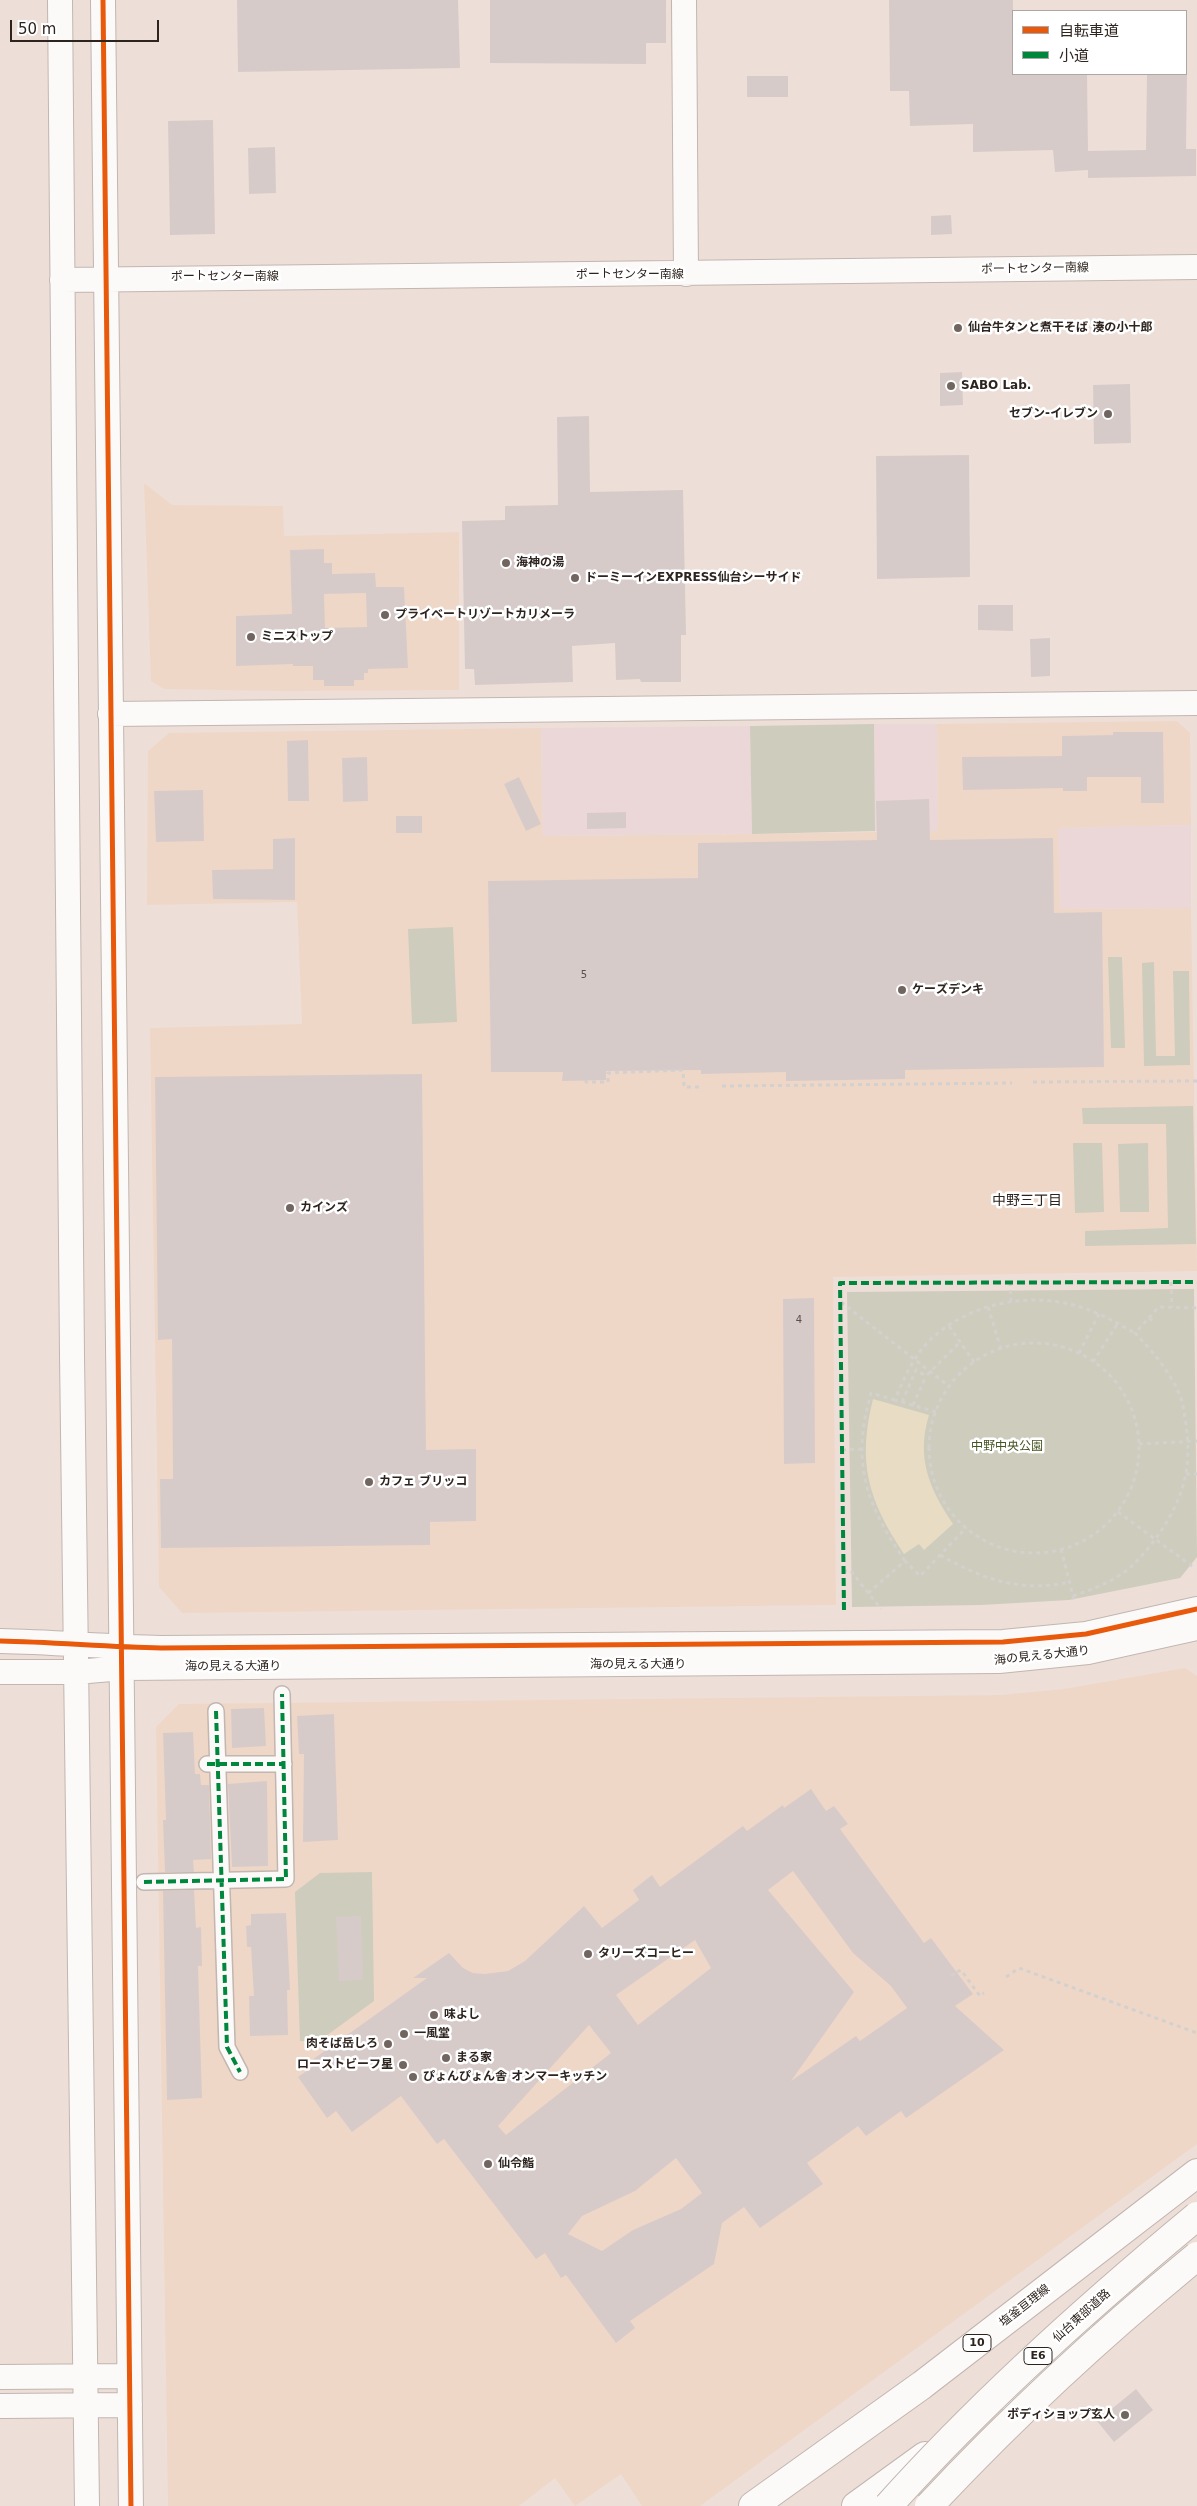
<!DOCTYPE html>
<html>
<head>
<meta charset="utf-8">
<style>
  body { margin:0 }
  #map { position:relative; width:1197px; height:2506px; overflow:hidden; background:#eddfd7; font-family:"DejaVu Sans","Noto Sans JP",sans-serif }
  canvas { display:block }
  .legend { position:absolute; left:1012px; top:10px; width:175px; height:65px; box-sizing:border-box; background:#fff; border:1px solid #aba7a5; margin:0; padding:6px 9px; list-style:none; font-size:15px; color:#2e241f }
  .legend li { display:flex; align-items:center; gap:10px; height:25px }
  .legend b { width:25px; border:1px solid #aba7a5 }
  .scale { position:absolute; left:10px; top:20px; width:149px; height:22px; box-sizing:border-box; border:2px solid #2e241f; border-top:0; padding-left:6px; font-size:15px; line-height:18px; white-space:nowrap; color:#2e241f; -webkit-text-stroke:4px #fff; paint-order:stroke }
</style>
</head>
<body>
<div id="map">
<canvas width="1197" height="2506"></canvas>
<ul class="legend">
<li><b style="height:6px;background:#e8590c"></b>自転車道</li>
<li><b style="height:6px;background:#00873e"></b>小道</li>
</ul>
<div class="scale">50 m</div>
</div>
<script>
const context = document.querySelector('canvas').getContext('2d');
context.lineJoin = 'round';
function fillPath(path, color) {
  context.fillStyle = color;
  context.fill(path, 'evenodd');
}
function strokePath(path, color, width, dash) {
  context.strokeStyle = color;
  context.lineWidth = width;
  context.lineCap = dash ? 'butt' : 'round';
  context.setLineDash(dash || []);
  context.stroke(path);
}
function write(font, color, halo, rows, align = 'center') {
  context.font = font + ' "DejaVu Sans","Noto Sans JP",sans-serif';
  context.lineWidth = 5;
  context.setLineDash([]);
  context.textBaseline = 'middle';
  context.strokeStyle = halo;
  context.fillStyle = color;
  for (const [text, x, y, turn = 0] of rows) {
    context.save();
    context.translate(x, y);
    context.rotate((+turn || 0) * Math.PI / 180);
    context.textAlign = isNaN(turn) ? turn : align;
    if (halo) context.strokeText(text, 0, 0);
    context.fillText(text, 0, 0);
    context.restore();
  }
}
const built = new Path2D(`
  M144,483L172,505L283,506L284,536L459,532V690L284,691L164,689L151,681Z
  M1177,721L1190,733L1191,825L1058,828L1060,909L1191,908L1197,1271L833,1277L836,1605L182,1613L159,1587L150,1028L302,1024L297,902L147,905L148,751L169,733L541,728L543,836L752,834L938,831L937,724Z
  M1185,1668L1197,1676V2144L700,2506H642L621,2474L575,2506L555,2478L519,2506H168L156,1727L179,1704L1001,1695L1064,1689Z`);
const industrial = new Path2D(`
  M874,724H937L938,831H875Z
  M750,726L752,834L543,836L541,728Z
  M1191,825V908L1060,909L1058,828Z`);
const green = new Path2D(`
  M874,724L875,831L752,834L750,726Z
  M453,927L457,1022L412,1024L408,929Z
  M1108,957H1122L1125,1048H1111Z
  M1154,962L1156,1056H1175L1173,971H1189L1190,1065L1144,1066L1142,963Z
  M1193,1106L1196,1244L1085,1246V1231L1168,1228L1166,1124H1083L1082,1108Z
  M1073,1143H1102L1104,1212L1075,1213Z
  M1148,1143L1149,1212H1120L1118,1144Z
  M1194,1289L1197,1557L1180,1578L1069,1600L981,1605L852,1607L847,1292Z
  M372,1872L374,2001L319,2041H300L295,1892L320,1873Z`);
const sand = new Path2D(`
  M873,1399L929,1415C916,1458 929,1488 953,1524L924,1550L919,1544L904,1554C868,1500 857,1463 873,1399Z`);
const building = new Path2D(`
  M237,0H458L460,68L238,72Z
  M490,0H666V43H646V64L490,63Z
  M889,0H1013V74H1087L1088,151L1146,150L1147,74H1187L1186,149H1196V176L1088,178V170L1055,172L1053,150L973,152V124L910,126L909,91H890Z
  M747,76H788V97H747Z
  M213,120L215,234L170,235L168,121Z
  M275,147L276,193L249,194L248,148Z
  M951,215L952,234L931,235V216Z
  M962,372L963,405L940,406V373Z
  M1130,384L1131,443L1094,444L1093,385Z
  M589,416L590,492L683,490L686,635H681V682H641L640,679L616,680L615,643L572,646L573,682L475,685L474,669H465L462,521L505,520V506L558,505L557,417Z
  M969,455L970,577L877,579L876,456Z
  M324,549V563H332V574L375,573L376,587H404L408,668L368,669V673H364V680H354V686H324V680H313V666H293V664L236,666V616L292,614L290,550ZM366,593L367,627L325,628L324,594Z
  M978,605H1013V631L978,630Z
  M1050,638V676L1031,677L1030,639Z
  M1113,732H1163L1164,803H1141V777H1087V791H1063V788L963,790L962,757L1062,756V736L1113,735Z
  M308,740L309,801H288L287,741Z
  M367,757L368,801L343,802L342,758Z
  M519,777L541,824L526,831L504,784Z
  M203,790L204,841L156,842L154,791Z
  M929,799L930,840L1053,838L1054,913L1102,912L1104,1067L905,1070V1079L786,1081V1072L701,1074V1070L606,1071V1080L562,1081L563,1072H491L488,881L698,878V843L877,840L876,801Z
  M626,812V828L587,829V813Z
  M396,816H422V833H396Z
  M295,838V900L213,899L212,870L273,869V839Z
  M422,1074L426,1450L476,1449V1521L430,1522V1545L161,1548L160,1479H173L172,1339L158,1340L155,1077Z
  M814,1298L815,1463L784,1464L783,1299Z
  M264,1708L266,1746L232,1748L231,1709Z
  M334,1714L338,1840L303,1842L304,1754H299L297,1716Z
  M193,1732L195,1774H200L201,1785H209L211,1859L193,1860L194,1872H165L163,1820H166L163,1733Z
  M267,1781L268,1866L232,1867L228,1784Z
  M811,1789L826,1811L834,1806L848,1824L840,1829L924,1943L931,1938L973,1994L955,2006L1004,2050L906,2118L901,2111L866,2136L858,2126L807,2163L823,2184L760,2228L744,2207L722,2223L714,2264L630,2321L635,2328L616,2343L566,2275L561,2278L545,2253L536,2259L444,2139L437,2144L401,2096L352,2132L336,2111L327,2118L298,2077L315,2065L312,2060L427,1978H413L449,1953L463,1968L473,1973L485,1974L508,1971L525,1961L584,1906L602,1928L639,1900L633,1890L652,1875L660,1887L743,1826L747,1831L783,1805L784,1808ZM793,1871L853,1953L891,1986L907,2008L860,2041L856,2036L791,2081L854,1992L768,1890ZM695,1940L711,1968L638,2025L616,1995ZM589,2025L611,2053L506,2135L498,2126ZM676,2158L702,2193L681,2209L633,2230L602,2251L568,2234L582,2216L635,2191Z
  M194,1890L196,1928L201,1927L202,1966H198L202,2098L167,2100L163,1891Z
  M286,1913L290,1990H287L288,2035L250,2036L249,1996H254L251,1947H247L246,1926L251,1925V1914Z
  M361,1916L363,1980L339,1981L336,1917Z
  M1136,2389L1153,2410L1114,2442L1097,2421Z`);
const path = new Path2D(`
  M586,1080V1082H608V1073L683,1070L684,1087H700
  M1033,1082L1197,1081
  M722,1086L1012,1083
  M1010,1282L1011,1301
  M1171,1282L1172,1307
  M841,1302L950,1387
  M988,1307L1001,1349
  M1149,1318L1153,1321
  M949,1326L974,1362
  M929 1448a105 105 0 1 1 210 0a105 105 0 1 1-210 0Z
  M1079,1353L1099,1314
  M1093,1362L1118,1323
  M895,1400L871,1393C851,1462 865,1503 905,1561
  M902,1402L916,1370L926,1376L960,1342
  M913,1405L926,1376
  M936,1412L895,1400C905,1375 917,1349 938,1333C975,1303 1027,1293 1073,1305C1095,1310 1115,1322 1135,1333
  M1139,1444L1197,1441
  M842,1450L861,1449
  M1186,1474H1197
  M1118,1512L1192,1566
  M1061,1549L1074,1600
  M940,1555C982,1579 1021,1593 1069,1582
  M843,1571H851L881,1609
  M868,1593L905,1561L920,1576L966,1528
  M1073,1596C1094,1589 1117,1580 1133,1565C1157,1541 1180,1507 1186,1473C1189,1457 1188,1440 1186,1424C1184,1413 1183,1401 1178,1391C1168,1369 1152,1351 1135,1333L1159,1307L1197,1308
  M957,1972L961,1970L980,1996L984,1993
  M951,1976L955,1973
  M1006,1977L1019,1968L1197,2033`);
const pedestrian = new Path2D(`
  M216,1711L227,2047L240,2072
  M207,1764H284
  M144,1882L286,1879L282,1694`);
const tertiary = new Path2D(`
  M60,0L72,1355L87,2506
  M103,0L131,2506
  M684,0L686,274
  M62,280L1197,267
  M110,714L1197,703
  M0,1641C54,1642 107,1647 161,1648L1003,1642L1086,1634L1197,1609
  M0,1672H76L123,1668L999,1661L1088,1652L1197,1628
  M0,2377L129,2376
  M0,2406L130,2405`);
const primary = new Path2D(`
  M1006,2396L1087,2338
  M753,2506L922,2385L1197,2173
  M856,2506L925,2456`);
const motorwayBridge = new Path2D(`
  M888,2506C982,2401 1088,2306 1197,2216
  M929,2506C1012,2417 1103,2333 1197,2256`);
const quiet = new Path2D(`
  M844,1610L840,1283L1197,1282
  M216,1711L227,2047L240,2072
  M207,1764H284
  M144,1882L286,1879L282,1694`);
const cycleway = new Path2D(`
  M103,0L131,2506
  M0,1641C54,1642 107,1647 161,1648L1003,1642L1086,1634L1197,1609`);
const markers = [
  [958,328,5,"#71655f"],
  [951,386,5,"#71655f"],
  [1108,414,5,"#71655f"],
  [506,563,5,"#71655f"],
  [575,578,5,"#71655f"],
  [385,615,5,"#71655f"],
  [251,637,5,"#71655f"],
  [902,990,5,"#71655f"],
  [290,1208,5,"#71655f"],
  [369,1482,5,"#71655f"],
  [588,1954,5,"#71655f"],
  [434,2015,5,"#71655f"],
  [404,2034,5,"#71655f"],
  [388,2044,5,"#71655f"],
  [446,2058,5,"#71655f"],
  [403,2065,5,"#71655f"],
  [413,2077,5,"#71655f"],
  [488,2164,5,"#71655f"],
  [1125,2415,5,"#71655f"]
];
const numberNames = [
  ["5",584,975],
  ["4",799,1320]
];
const shields = [
  [977,2343,28],
  [1038,2356,28]
];
const shieldNames = [
  ["10",977,2343],
  ["E6",1038,2356]
];
const streetNames = [
  ["ポートセンター南線",1035,269,-1],
  ["ポートセンター南線",630,275],
  ["ポートセンター南線",225,277],
  ["海の見える大通り",1042,1656,-6],
  ["海の見える大通り",638,1665],
  ["海の見える大通り",233,1667],
  ["塩釜亘理線",1025,2306,-38],
  ["仙台東部道路",1082,2316,-42]
];
const poiNames = [
  ["仙台牛タンと煮干そば 湊の小十郎",968,328],
  ["SABO Lab.",961,386],
  ["セブン-イレブン",1098,414,"right"],
  ["海神の湯",516,563],
  ["ドーミーインEXPRESS仙台シーサイド",585,578],
  ["プライベートリゾートカリメーラ",395,615],
  ["ミニストップ",261,637],
  ["ケーズデンキ",912,990],
  ["カインズ",300,1208],
  ["カフェ ブリッコ",379,1482],
  ["タリーズコーヒー",598,1954],
  ["味よし",444,2015],
  ["一風堂",414,2034],
  ["肉そば岳しろ",378,2044,"right"],
  ["まる家",456,2058],
  ["ローストビーフ星",393,2065,"right"],
  ["ぴょんぴょん舎 オンマーキッチン",423,2077],
  ["仙令鮨",498,2164],
  ["ボディショップ玄人",1115,2415,"right"]
];
const parkNames = [
  ["中野中央公園",1007,1447]
];
const neighbourhoodNames = [
  ["中野三丁目",1027,1201]
];
fillPath(built, '#efd7c8');
fillPath(industrial, '#ebd7d8');
fillPath(green, '#ceccbc');
fillPath(sand, '#e8dcc4');
fillPath(building, '#d7cbca');
strokePath(pedestrian, '#c1b6b0', 18);
strokePath(tertiary, '#c1b6b0', 26);
strokePath(primary, '#c1b6b0', 30);
strokePath(path, '#d4d0ce', 3, [4, 4]);
strokePath(pedestrian, '#fcfaf9', 15);
strokePath(tertiary, '#fcfaf9', 24);
strokePath(primary, '#fcfaf9', 28);
strokePath(motorwayBridge, '#c1b6b0', 30, []);
strokePath(motorwayBridge, '#fcfaf9', 28);
strokePath(quiet, '#00873e', 4, [8, 4]);
strokePath(cycleway, '#e8590c', 5);
for (const [x, y, r, color] of markers) {
  const dot = new Path2D();
  dot.arc(x, y, r, 0, 2 * Math.PI);
  context.fillStyle = color;
  context.fill(dot);
  strokePath(dot, '#fff', 2);
}
write('10px', '#594e4b', null, numberNames);
for (const [x, y, w] of shields) {
  const box = new Path2D();
  box.roundRect(x - w / 2, y - 8.5, w, 17, 4);
  context.fillStyle = '#fff';
  context.fill(box);
  strokePath(box, '#2e241f', 1);
}
write('bold 11px', '#2e241f', null, shieldNames);
write('12px', '#2e241f', '#fff', streetNames);
write('bold 12px', '#2e241f', '#fff', poiNames, 'left');
write('12px', '#465424', '#fff', parkNames);
write('14px', '#2e241f', '#fff', neighbourhoodNames);
</script>
</body>
</html>
